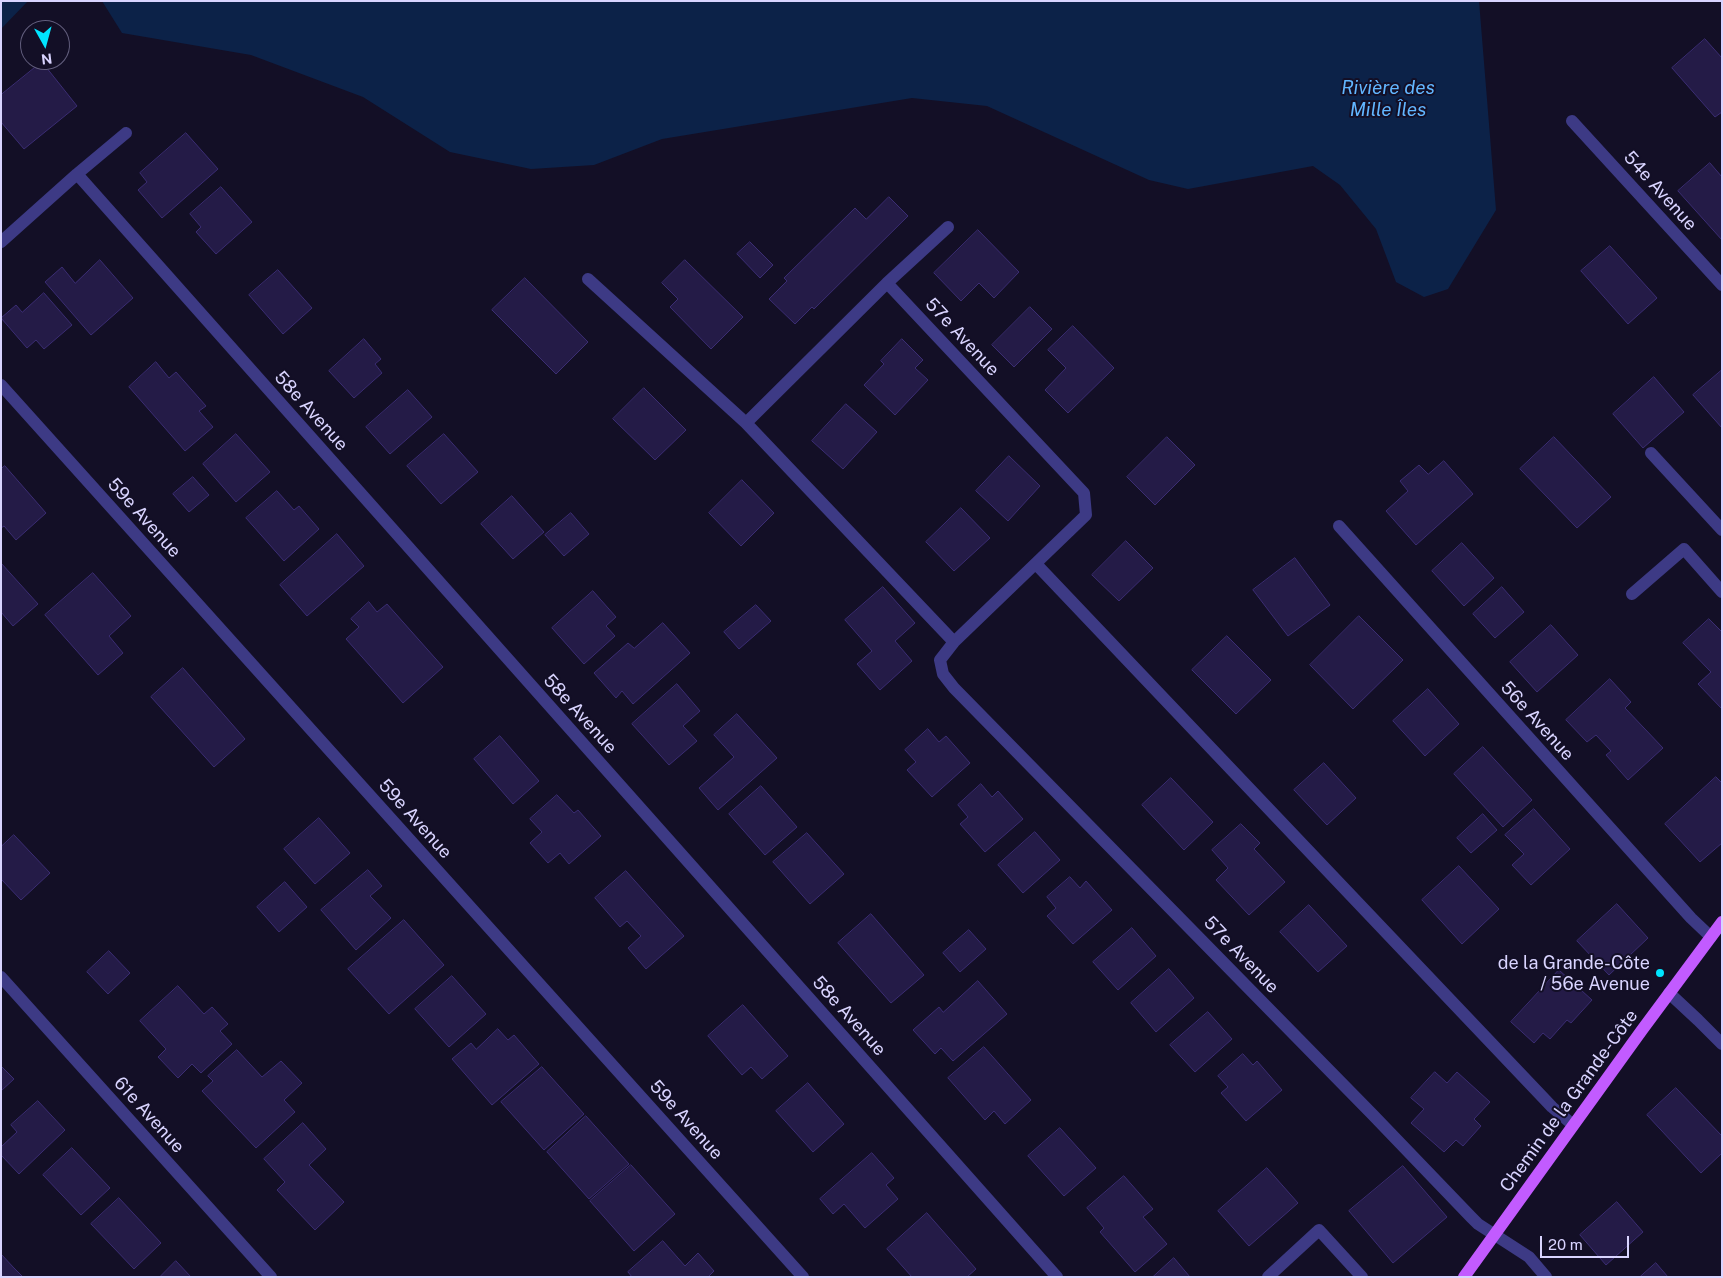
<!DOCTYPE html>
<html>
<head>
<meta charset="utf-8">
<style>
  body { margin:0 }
  #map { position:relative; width:1723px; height:1278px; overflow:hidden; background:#130f26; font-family:"Public Sans",sans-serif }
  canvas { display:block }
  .frame { position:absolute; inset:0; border:2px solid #d9d4ff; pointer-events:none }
  .north { position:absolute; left:20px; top:20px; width:50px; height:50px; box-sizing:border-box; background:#130f26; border:1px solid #625e7d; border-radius:50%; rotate:173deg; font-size:14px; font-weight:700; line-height:20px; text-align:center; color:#d9d4ff }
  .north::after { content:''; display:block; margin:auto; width:18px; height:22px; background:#00e5ff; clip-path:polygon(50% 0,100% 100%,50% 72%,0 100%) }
  .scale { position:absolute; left:1540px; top:1236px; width:89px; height:22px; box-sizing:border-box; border:2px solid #d9d4ff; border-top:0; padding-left:6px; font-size:15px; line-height:18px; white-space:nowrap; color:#d9d4ff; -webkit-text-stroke:4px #130f26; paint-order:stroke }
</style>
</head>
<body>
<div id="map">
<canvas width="1723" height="1278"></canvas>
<div class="frame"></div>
<div class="north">N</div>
<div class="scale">20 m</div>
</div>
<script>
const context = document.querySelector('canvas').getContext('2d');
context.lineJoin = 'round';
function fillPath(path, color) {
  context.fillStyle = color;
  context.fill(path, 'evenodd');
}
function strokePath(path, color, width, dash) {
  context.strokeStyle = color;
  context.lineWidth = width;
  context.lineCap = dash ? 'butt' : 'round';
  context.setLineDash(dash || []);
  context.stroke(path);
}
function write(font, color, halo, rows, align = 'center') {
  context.font = font + ' "Public Sans",sans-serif';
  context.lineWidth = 4;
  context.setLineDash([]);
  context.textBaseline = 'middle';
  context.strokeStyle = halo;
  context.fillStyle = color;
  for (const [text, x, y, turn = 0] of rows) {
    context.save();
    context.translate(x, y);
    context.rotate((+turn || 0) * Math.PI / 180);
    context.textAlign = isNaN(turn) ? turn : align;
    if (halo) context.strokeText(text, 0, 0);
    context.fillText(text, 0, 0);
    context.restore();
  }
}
const water = new Path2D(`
  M1,1H28L1,29Z
  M102,1H1479L1496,210L1448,289L1424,297L1396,282L1376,229L1340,185L1313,166L1188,189L1149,180L987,106L912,98L662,139L594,165L531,169L450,152L363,97L251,55L122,33Z`);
const building = new Path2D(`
  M1705,39L1722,58V112L1715,117L1672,68Z
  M42,62L77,106L24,149L1,122V95Z
  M186,133L218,169L162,218L138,190L147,182L140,173Z
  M1710,163L1722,177V240L1678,191Z
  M221,187L252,222L216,254L196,232L201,227L190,214Z
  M889,197L908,216L814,309L812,307L795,324L769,299L787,281L784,278L855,208L866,219Z
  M978,230L1019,272L994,298L979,283L961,301L934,273Z
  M750,242L773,265L760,278L737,254Z
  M1610,246L1657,298L1628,324L1581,271Z
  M100,260L133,298L91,335L45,282L62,267L75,283Z
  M685,260L743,317L711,349L670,307L678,299L662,283Z
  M278,270L312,308L283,334L249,295Z
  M525,278L588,342L556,374L492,310Z
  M44,293L72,325L44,349L36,340L27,348L1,318L16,305L22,312Z
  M1030,307L1052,329L1014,367L992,345Z
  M1073,326L1114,368L1068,413L1045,390L1066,368L1048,350Z
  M364,339L381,359L375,364L382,373L354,398L329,371Z
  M902,339L923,360L915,368L928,380L895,415L864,385L884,364L881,361Z
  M156,362L169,378L176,372L206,406L199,411L213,427L185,451L129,387Z
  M1722,370V428L1693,395Z
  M1654,377L1684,412L1643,448L1613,414Z
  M644,388L686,430L655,460L613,419Z
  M408,390L432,417L390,454L366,427Z
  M846,404L877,432L843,469L812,441Z
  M236,434L270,472L236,502L203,464Z
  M444,434L478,472L441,504L407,466Z
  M1167,437L1195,465L1155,505L1127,477Z
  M1554,437L1611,497L1577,528L1520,469Z
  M1009,456L1040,486L1008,521L976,491Z
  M1444,461L1473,494L1416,545L1386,511L1408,491L1400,481L1419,465L1428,474Z
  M5,466L46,513L16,540L4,526L1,528V469Z
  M193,477L209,495L189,512L173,494Z
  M742,480L774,513L741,546L709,513Z
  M277,491L294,510L299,506L319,529L284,561L246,518Z
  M512,496L544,532L513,559L481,524Z
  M961,508L990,538L954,571L926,542Z
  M571,513L589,534L564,556L545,535Z
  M337,534L364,566L307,616L280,585Z
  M1126,541L1153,568L1119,601L1092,575Z
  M1462,543L1494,578L1464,606L1432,571Z
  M1295,558L1330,605L1288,636L1253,590Z
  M1,563L38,604L13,626L1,612Z
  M93,573L131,616L109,636L123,653L98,675L45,615Z
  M883,587L915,623L895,641L912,661L880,690L857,664L872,651L845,620Z
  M1502,587L1524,612L1495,638L1473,614Z
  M593,591L616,617L606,626L615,636L584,664L552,628Z
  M369,602L377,612L387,604L443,667L403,703L346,639L359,627L351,619Z
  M756,605L771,621L739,649L724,632Z
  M1359,616L1403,660L1353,709L1310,665Z
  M1709,619L1722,632V709L1698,684L1711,672L1683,643Z
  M663,623L690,653L633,704L622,691L616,698L594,673L628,643L634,648Z
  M1551,625L1578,655L1537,692L1510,662Z
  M1227,636L1271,680L1236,714L1192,670Z
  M183,668L245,739L214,767L151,697Z
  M1610,679L1631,702L1625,708L1663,748L1628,780L1606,755L1611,751L1596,735L1587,742L1566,720Z
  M677,684L700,711L683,726L697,741L669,765L632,724Z
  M1428,689L1459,724L1425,756L1393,721Z
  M737,714L777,758L718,810L699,788L734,757L714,735Z
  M928,729L939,742L946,736L970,763L932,797L907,770L916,762L905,750Z
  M500,736L539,781L513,804L474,759Z
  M1483,747L1532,800L1503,827L1454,774Z
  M1324,763L1356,798L1327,825L1294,790Z
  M1716,777L1722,783V843L1700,862L1665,824Z
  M1171,778L1213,822L1184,850L1142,805Z
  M981,784L992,797L998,791L1023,819L985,852L960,824L968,817L958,805Z
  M761,786L797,827L765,855L729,814Z
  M557,795L574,813L578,810L601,836L569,864L560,853L548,863L530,843L542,832L530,819Z
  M1534,809L1570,849L1531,885L1512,865L1524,854L1505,835Z
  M1483,814L1497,830L1471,853L1457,838Z
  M319,818L350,853L315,884L284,849Z
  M1241,824L1260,843L1254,849L1285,882L1249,915L1216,880L1228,868L1212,850Z
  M1035,832L1060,860L1023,893L998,865Z
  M807,833L844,874L810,904L773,862Z
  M14,835L50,873L21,900L1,879V847Z
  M1459,866L1499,909L1462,944L1422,900Z
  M368,870L382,886L370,896L391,918L356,950L321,910Z
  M626,871L684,936L646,969L628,948L641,936L627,921L620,927L595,898Z
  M1070,877L1080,888L1086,881L1112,910L1073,944L1047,916L1056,908L1047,897Z
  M285,882L307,907L279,932L257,907Z
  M1617,904L1648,938L1609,975L1577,941Z
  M1309,905L1347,946L1318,972L1280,932Z
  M871,914L924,975L891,1003L838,943Z
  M404,920L444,965L389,1014L348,969Z
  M1132,928L1156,956L1118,990L1093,962Z
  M969,930L986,949L960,972L943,953Z
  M109,951L130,973L108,994L87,972Z
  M1169,969L1194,998L1156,1032L1131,1003Z
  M1559,970L1592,1000L1571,1023L1567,1020L1550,1039L1543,1033L1534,1043L1511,1022Z
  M452,976L486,1014L449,1047L415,1009Z
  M978,981L1007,1014L953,1061L941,1048L935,1054L913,1030L939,1007L943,1012Z
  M178,986L204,1014L212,1007L228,1024L220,1031L232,1044L201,1073L192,1064L178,1078L158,1057L166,1049L140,1021Z
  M743,1005L788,1056L762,1079L751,1067L742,1075L708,1036Z
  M1208,1012L1232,1039L1195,1072L1170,1045Z
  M498,1029L508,1040L514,1035L539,1064L492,1105L452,1059L471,1043L476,1049Z
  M984,1047L1031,1100L1005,1124L994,1111L985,1120L948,1078Z
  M237,1050L262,1077L281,1061L302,1083L284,1100L295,1112L256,1148L202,1091L213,1081L208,1076Z
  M1243,1054L1253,1065L1257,1061L1282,1090L1246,1121L1221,1093L1228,1087L1218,1076Z
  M1,1066L14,1079L1,1091Z
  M542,1067L584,1114L544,1150L501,1102Z
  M1435,1072L1447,1083L1457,1072L1490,1102L1474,1119L1481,1126L1463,1146L1456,1140L1444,1152L1411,1123L1424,1109L1411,1098Z
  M808,1083L844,1124L813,1152L776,1111Z
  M1676,1088L1722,1136V1153L1701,1173L1647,1115Z
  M38,1101L65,1130L19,1174L1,1155V1147L17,1132L11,1125Z
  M586,1116L629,1164L589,1199L547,1152Z
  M303,1123L326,1149L309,1165L344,1202L315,1230L277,1190L285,1182L264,1159Z
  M1060,1128L1096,1168L1064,1196L1028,1156Z
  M72,1148L110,1188L81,1215L43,1175Z
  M872,1153L894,1178L886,1185L898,1199L865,1228L844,1204L833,1214L820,1199Z
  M631,1165L675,1214L634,1251L590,1201Z
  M1403,1166L1447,1217L1393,1263L1349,1211Z
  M1267,1168L1298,1203L1249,1246L1218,1211Z
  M1124,1176L1153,1209L1143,1217L1167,1244L1135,1272L1100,1232L1104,1228L1087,1208Z
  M119,1198L161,1243L134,1269L91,1224Z
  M1617,1202L1643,1232L1606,1265L1580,1235Z
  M927,1213L976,1269L967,1277H912L887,1249Z
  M663,1241L685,1266L698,1253L714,1271L708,1277H632L628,1272Z
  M1,1254L14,1268L23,1277H1Z
  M1174,1258L1190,1277H1153Z
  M176,1261L191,1277H160Z
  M1656,1263L1668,1277H1640Z`);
const minor = new Path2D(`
  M1572,121L1722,285
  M77,174L1057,1277
  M1,242L77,174L126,133
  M588,279L746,423L954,642L1086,515L1084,493L887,283
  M1,385L803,1277
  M746,423L887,283L948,227
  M1651,453L1722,530
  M1339,526L1691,918L1711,937
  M1036,564L1552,1107L1573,1125
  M1632,594L1684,549L1722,592
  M954,642L940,660L943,674L954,688L1373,1115L1471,1217L1478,1224L1529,1257L1546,1277
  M1,977L271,1277
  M1669,993L1698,1020L1722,1044
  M1268,1277L1319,1230L1362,1277`);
const major = new Path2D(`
  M1464,1277L1642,1030L1722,922`);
const markers = [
  [1660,973,5,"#00e5ff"]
];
const streetNames = [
  ["54e Avenue",1660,191,48],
  ["57e Avenue",962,337,47],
  ["58e Avenue",311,411,48],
  ["59e Avenue",144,518,48],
  ["58e Avenue",580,714,48],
  ["56e Avenue",1537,721,48],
  ["59e Avenue",415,819,48],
  ["57e Avenue",1241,955,46],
  ["58e Avenue",849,1016,48],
  ["Chemin de la Grande-Côte",1569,1101,-54],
  ["61e Avenue",149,1115,48],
  ["59e Avenue",686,1120,48]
];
const poiNames = [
  ["de la Grande-Côte",1650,963],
  ["/ 56e Avenue",1650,984]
];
const waterNames = [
  ["Rivière des",1388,88],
  ["Mille Îles",1388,110]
];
fillPath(water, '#0c2248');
fillPath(building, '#241b47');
strokePath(building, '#3b2d73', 1);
strokePath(minor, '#3d3a85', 12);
strokePath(major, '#c25bff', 12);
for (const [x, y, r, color] of markers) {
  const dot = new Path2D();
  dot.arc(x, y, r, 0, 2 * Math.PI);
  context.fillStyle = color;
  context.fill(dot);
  strokePath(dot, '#130f26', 2);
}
write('18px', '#d9d4ff', '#130f26', streetNames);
write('18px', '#d9d4ff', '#130f26', poiNames, 'right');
write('italic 19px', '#62b6ff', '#130f26', waterNames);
</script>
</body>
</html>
